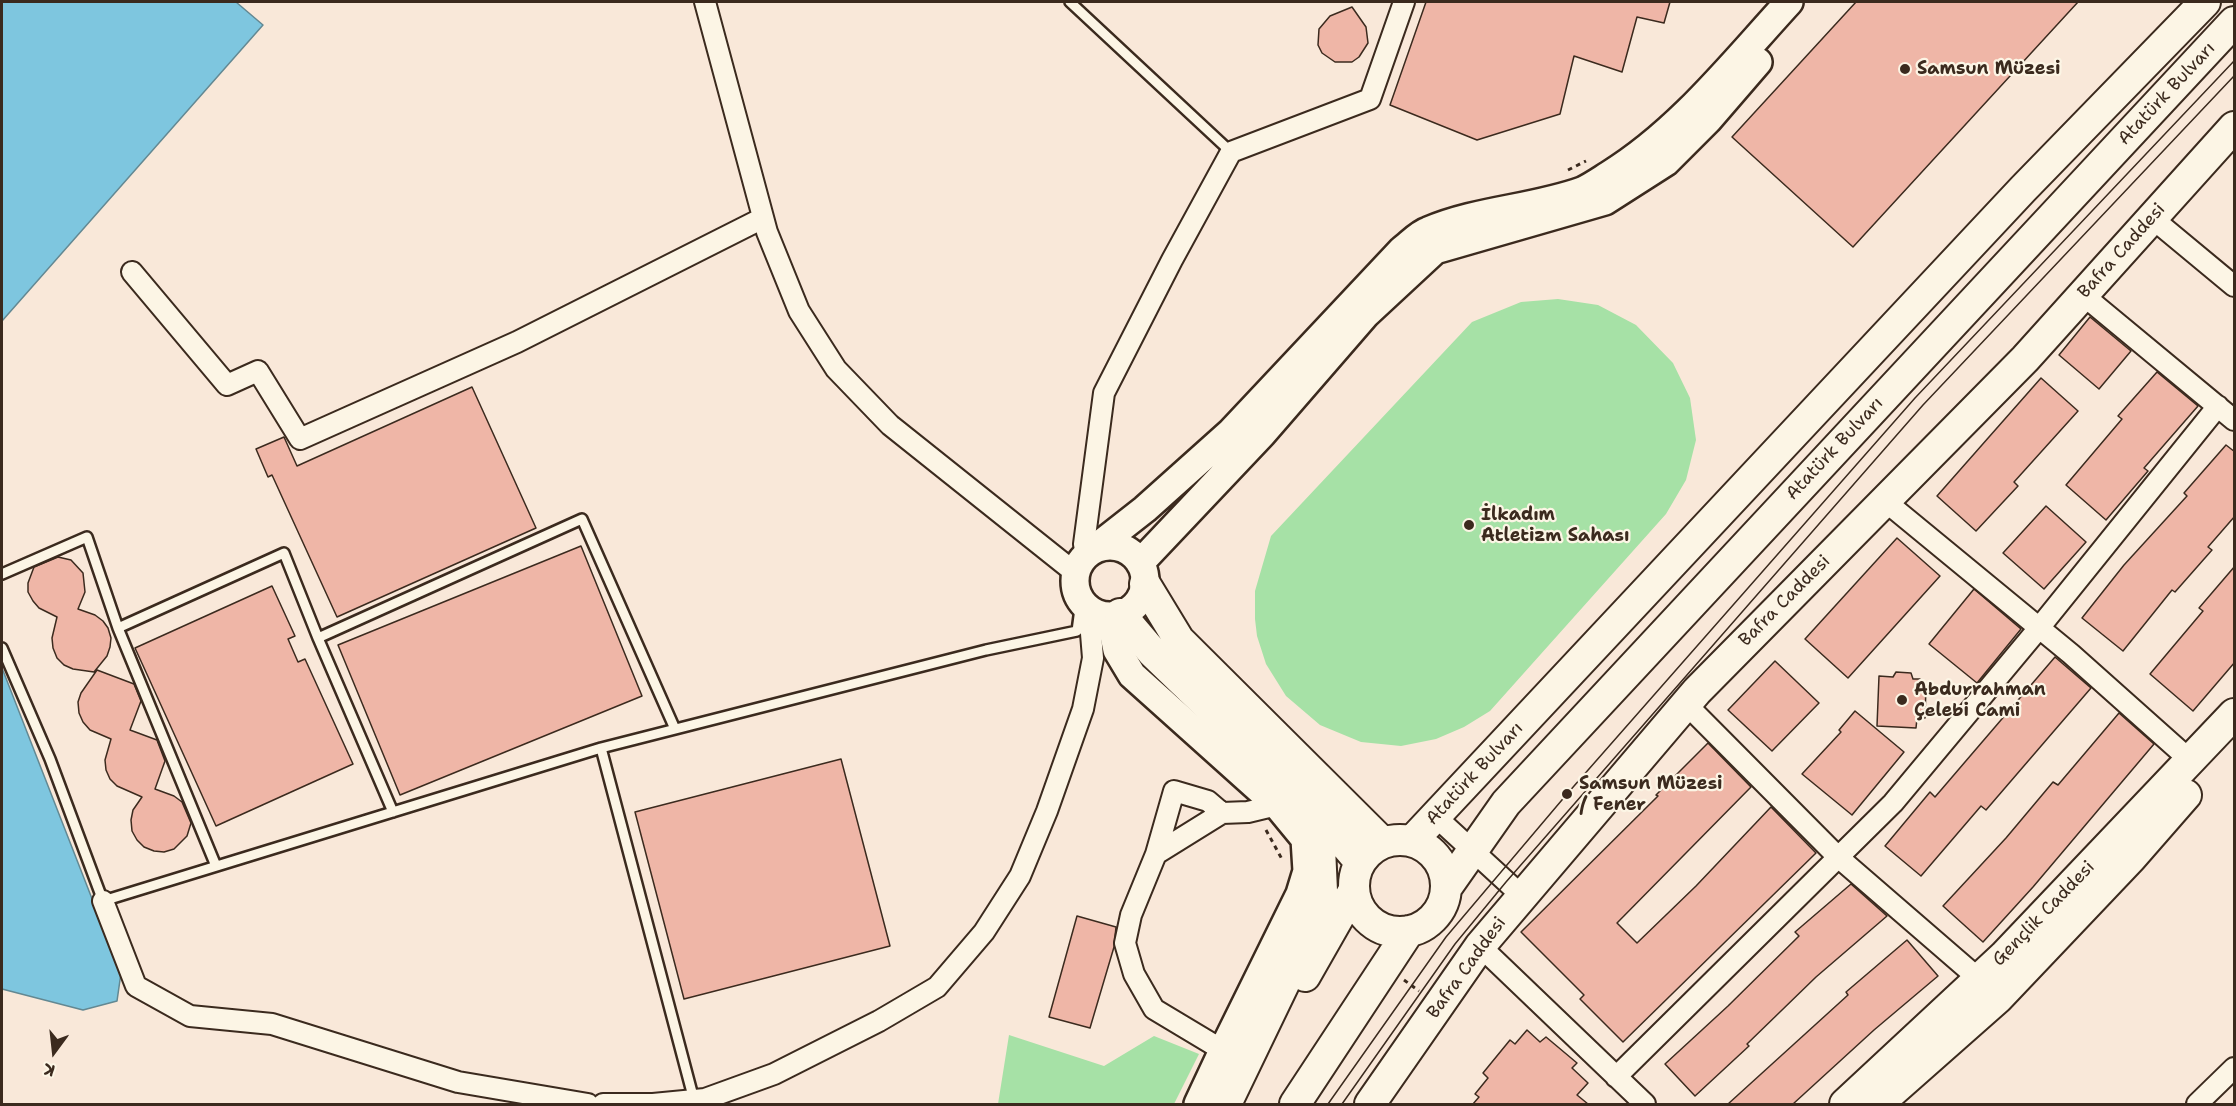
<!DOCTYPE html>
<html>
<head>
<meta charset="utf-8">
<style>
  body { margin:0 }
  #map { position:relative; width:2236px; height:1106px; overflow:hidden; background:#f9e8d9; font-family:"Shantell Sans",sans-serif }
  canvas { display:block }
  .frame { position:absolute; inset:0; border:3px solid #3b2a1e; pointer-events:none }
  .north { position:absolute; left:24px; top:1022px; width:60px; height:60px; -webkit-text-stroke:4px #fcf5e5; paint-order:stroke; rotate:195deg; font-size:16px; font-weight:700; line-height:24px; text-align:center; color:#3b2a1e }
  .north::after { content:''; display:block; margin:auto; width:21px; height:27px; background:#3b2a1e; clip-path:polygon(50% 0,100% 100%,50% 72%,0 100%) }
</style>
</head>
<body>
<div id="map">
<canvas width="2236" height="1106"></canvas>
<div class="frame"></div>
<div class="north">K</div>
</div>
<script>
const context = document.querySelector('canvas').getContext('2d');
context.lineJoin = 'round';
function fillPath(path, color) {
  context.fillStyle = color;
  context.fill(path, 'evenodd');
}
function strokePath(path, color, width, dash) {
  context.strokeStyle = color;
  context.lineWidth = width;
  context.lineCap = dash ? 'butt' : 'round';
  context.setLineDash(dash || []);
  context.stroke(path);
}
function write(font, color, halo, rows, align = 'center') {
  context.font = font + ' "Shantell Sans",sans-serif';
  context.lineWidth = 4.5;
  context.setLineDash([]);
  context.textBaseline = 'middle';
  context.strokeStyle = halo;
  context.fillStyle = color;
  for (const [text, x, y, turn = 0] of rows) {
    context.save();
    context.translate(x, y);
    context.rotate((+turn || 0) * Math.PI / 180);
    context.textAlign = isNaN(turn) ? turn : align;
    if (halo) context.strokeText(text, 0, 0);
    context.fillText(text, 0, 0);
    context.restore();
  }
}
const green = new Path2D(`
  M1558,299L1598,305L1636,325L1673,363L1690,398L1696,440L1686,480L1666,514L1490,711L1464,727L1436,739L1401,746L1361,742L1320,725L1286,696L1266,664L1257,636L1255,619V591L1271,536L1472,322L1521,302Z
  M1009,1035L1104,1066L1154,1036L1199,1054L1174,1104H998Z`);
const water = new Path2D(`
  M2,2H236L263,25L2,321Z
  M2,668L121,973L117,1001L83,1010L2,989Z`);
const building = new Path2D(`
  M1426,2H1670L1664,23L1637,17L1622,72L1574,56L1560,114L1477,140L1390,105Z
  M1856,2H2078L1853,247L1732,137Z
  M1352,7L1366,27L1368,43L1359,57L1352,62H1335L1322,53L1318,45L1319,29L1330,16Z
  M2090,317L2131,351L2099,389L2059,355Z
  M2157,372L2198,406L2144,468L2148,471L2106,520L2066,485L2122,419L2118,416Z
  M2041,378L2078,411L2014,482L2018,486L1976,531L1937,496Z
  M472,387L536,528L337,617L272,475L268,477L256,449L284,437L297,466Z
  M2226,445L2235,452V516L2208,547L2212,550L2175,592L2172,590L2123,651L2082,618L2124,565L2187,496L2184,493Z
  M2046,506L2086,542L2044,589L2003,553Z
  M1897,538L1940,576L1848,678L1805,639Z
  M581,546L642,696L400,795L338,645Z
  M58,557L71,560L83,573L85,592L78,609L95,615L103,621L108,628L111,638L110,647L107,656L94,672L73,669L64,665L57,658L53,648L52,638L57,617L39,608L33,601L28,592V583L34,567Z
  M2235,566V662L2193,711L2150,674L2203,611L2199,608Z
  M272,586L295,636L288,639L298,662L305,659L353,764L216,826L135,648Z
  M1974,589L2021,629L1977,683L1929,644Z
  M2055,657L2091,688L1986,810L1981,806L1921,876L1885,846L1930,792L1935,797Z
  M1775,661L1819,703L1772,751L1728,710Z
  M97,670L134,684L141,701L130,730L157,740L165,761L155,789L174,796L182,802L191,823L187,836L174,849L164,852L154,851L144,847L137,840L132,831L131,820L133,810L142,797L117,786L110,779L106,770L105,760L111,739L90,730L83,722L79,713L78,702L81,693Z
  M1896,672L1911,673L1913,679H1920L1919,685L1926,686L1925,718H1917L1916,728L1877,726L1879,676L1893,677Z
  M1855,711L1904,752L1852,815L1802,774L1841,732L1839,730Z
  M2119,713L2154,744L2033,887L1983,942L1943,906L2006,838L2053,782L2058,785Z
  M1708,743L1751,787L1617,923L1637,943L1696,886L1771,807L1816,853L1623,1042L1580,999L1584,995L1521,932L1658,796L1656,795Z
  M841,759L890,946L684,999L635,812Z
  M1851,884L1887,916L1816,977L1747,1044L1749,1046L1695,1096L1665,1064L1728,1006L1799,936L1795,932Z
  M1077,916L1116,927L1114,947L1090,1028L1049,1017Z
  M1907,940L1938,976L1874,1030L1793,1104H1728L1848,995L1846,992Z
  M1527,1030L1540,1042L1546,1037L1577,1063L1572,1068L1588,1083L1577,1095L1588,1104H1473L1479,1097L1475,1094L1488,1078L1483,1073L1510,1040L1515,1044Z`);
const path = new Path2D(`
  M1568,170L1586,161
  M1266,830L1283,861
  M1404,980L1419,991`);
const lane = new Path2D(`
  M1070,2L1231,152
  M2,574L87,537L118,628L216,866
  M118,628L284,553L318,638L393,812
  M318,638L582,519L675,729
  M2,648L50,759L103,901L601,748L986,650L1077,631L1081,601
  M601,748L694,1100`);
const street = new Path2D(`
  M705,2L767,232L799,311L836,369L890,425L1068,567L1078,564
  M2152,218L2234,286
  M132,272L227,385L258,371L300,439L517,342L763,218
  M2083,295L2234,420
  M1885,501L2071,654L2191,761
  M1086,554L1084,544L1104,393L1172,260L1231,152L1370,99L1404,2
  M1686,704L1838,857L1979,979
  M1435,816L1522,896
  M1156,854L1174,791L1208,801L1222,813
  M103,901L136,986L190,1016L272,1024L458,1082L588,1104
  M1480,946L1645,1104
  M1227,1042L1214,1045L1154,1009L1134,974L1125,943L1131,915L1156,854L1222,813L1248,812L1277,805
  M1616,1077L1893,803L2039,628L2218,406
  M603,1104H653L705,1099L774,1074L879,1021L937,987L984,932L1020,876L1047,811L1083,709L1093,658L1089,609
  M2197,1104L2234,1068`);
const secondary = new Path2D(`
  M1075 581a35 35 0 1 1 70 0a35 35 0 1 1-70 0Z
  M1094,549L1145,509L1231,432L1402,250C1410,244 1419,234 1428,231C1477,210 1532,209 1582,191C1591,187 1601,180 1609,175C1680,131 1733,63 1789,2
  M1140,563L1262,434L1366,314L1435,250L1605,201L1666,162L1708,120L1758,62
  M1110,616L1117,650L1132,675L1277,805L1305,839L1307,871L1300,894L1227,1042L1198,1104`);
const primary = new Path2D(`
  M1145,584L1179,640L1383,843
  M1120,614L1153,653L1313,807L1360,862
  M1354 886a46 46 0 1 1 92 0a46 46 0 1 1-92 0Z
  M1412,841L2023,189L2205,2
  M1447,887L1506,803L2234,22
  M1305,976L1354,890
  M1226,1104L1292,967L1322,891L1320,848L1313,807
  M1295,1104L1409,931
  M1370,1104L1480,946L1697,691L2025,359L2234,127
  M1845,1104L2004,956L2234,714
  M1878,1104L1998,998L2131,858L2186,795`);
const tram = new Path2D(`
  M1328,1104L1446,937L1567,794L1915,398L2234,61
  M1342,1104L1455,944L1506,882L1923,405L2234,76`);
const markers = [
  [1905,69,6,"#3b2a1e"],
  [1469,525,6,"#3b2a1e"],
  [1902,700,6,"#3b2a1e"],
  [1567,794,6,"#3b2a1e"]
];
const poiNames = [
  ["Samsun Müzesi",1917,69],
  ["İlkadım",1481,515],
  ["Atletizm Sahası",1481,536],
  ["Abdurrahman",1914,690],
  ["Çelebi Cami",1914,711],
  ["Samsun Müzesi",1579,784],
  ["/ Fener",1579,805]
];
const streetNames = [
  ["Atatürk Bulvarı",2167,94,-47],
  ["Bafra Caddesi",2122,251,-48],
  ["Atatürk Bulvarı",1835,449,-47],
  ["Bafra Caddesi",1785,601,-45],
  ["Atatürk Bulvarı",1475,774,-47],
  ["Gençlik Caddesi",2044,914,-46],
  ["Bafra Caddesi",1467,968,-54]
];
fillPath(green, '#a6e1a6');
fillPath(water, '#7ec6df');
strokePath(water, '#638892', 1.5);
fillPath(building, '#efb6a7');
strokePath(building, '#3b2a1e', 1.5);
strokePath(lane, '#3b2a1e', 14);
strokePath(street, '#3b2a1e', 24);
strokePath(secondary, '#3b2a1e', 32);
strokePath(primary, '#3b2a1e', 34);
strokePath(path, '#3b2a1e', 3, [4.5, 4.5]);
strokePath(lane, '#fcf5e5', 9);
strokePath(street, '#fcf5e5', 20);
strokePath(secondary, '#fcf5e5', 27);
strokePath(primary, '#fcf5e5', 30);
strokePath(tram, '#3b2a1e', 1.5);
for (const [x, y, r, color] of markers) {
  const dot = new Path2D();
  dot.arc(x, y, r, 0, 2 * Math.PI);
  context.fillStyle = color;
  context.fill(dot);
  strokePath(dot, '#fcf5e5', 2);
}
write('bold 18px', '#3b2a1e', '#fcf5e5', poiNames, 'left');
write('18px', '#3b2a1e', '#fcf5e5', streetNames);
</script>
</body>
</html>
